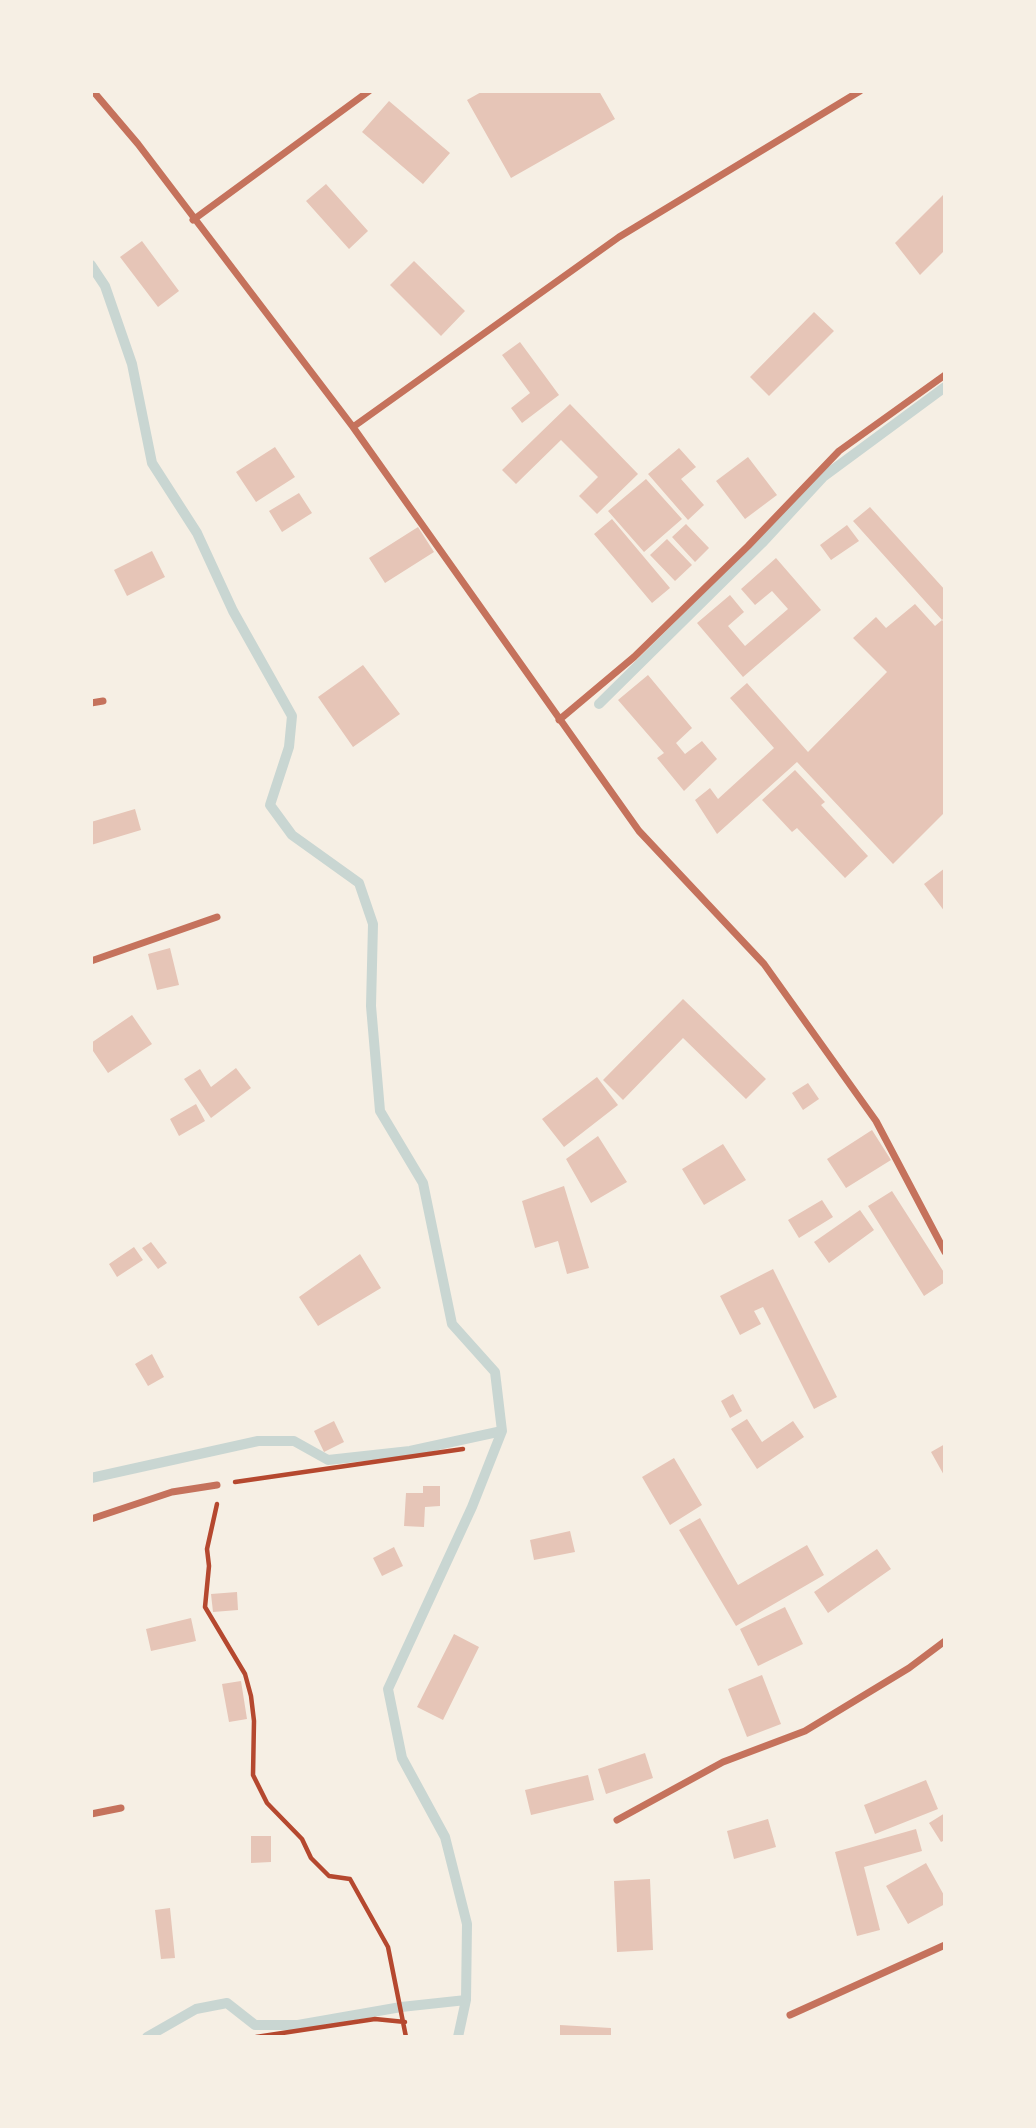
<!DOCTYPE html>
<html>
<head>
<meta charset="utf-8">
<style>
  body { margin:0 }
  #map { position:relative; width:1036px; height:2128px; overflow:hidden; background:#f6efe4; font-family:"Fira Sans",sans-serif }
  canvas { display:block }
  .frame { position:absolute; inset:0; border:93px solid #f6efe4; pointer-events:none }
</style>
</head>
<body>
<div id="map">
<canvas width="1036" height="2128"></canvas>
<div class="frame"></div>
</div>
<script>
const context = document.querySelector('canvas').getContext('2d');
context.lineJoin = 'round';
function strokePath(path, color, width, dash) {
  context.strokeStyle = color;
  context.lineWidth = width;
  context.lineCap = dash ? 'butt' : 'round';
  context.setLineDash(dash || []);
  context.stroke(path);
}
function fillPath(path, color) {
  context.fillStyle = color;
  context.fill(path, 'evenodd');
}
const stream = new Path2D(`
  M91,265L105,286L132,364L152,463L197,533L233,611L292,716L289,747L270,805L292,835L359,883L373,924L371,1006L380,1111L423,1183L452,1324L495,1372L502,1431L472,1507L388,1689L402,1758L445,1837L467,1924L466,2000L458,2037
  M599,704L762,543L823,477L945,387
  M91,1478L258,1441H294L328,1460L410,1451L502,1431
  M147,2037L196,2009L227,2003L255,2025H298L401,2007L466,2000`);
const building = new Path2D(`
  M483,91H599L615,119L511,178L467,100Z
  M389,101L450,153L423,184L362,132Z
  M326,184L368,231L349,249L306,201Z
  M945,193V250L920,275L895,243Z
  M142,241L179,291L158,307L120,257Z
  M414,261L465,311L441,336L390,285Z
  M814,312L834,331L769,396L750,377Z
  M520,342L559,395L522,423L511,408L530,393L502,355Z
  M570,404L638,474L597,514L579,496L598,477L561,440L516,484L502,470Z
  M275,447L295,477L256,502L236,472Z
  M679,448L696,467L681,479L704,505L688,520L648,474Z
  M748,457L777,495L745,519L716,481Z
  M646,479L682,519L644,552L608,511Z
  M299,493L312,513L282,532L269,511Z
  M870,507L945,590V617L942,620L853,521Z
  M612,519L670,588L652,603L594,534Z
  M686,524L709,548L695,562L672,537Z
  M847,525L859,541L831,560L820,545Z
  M418,527L434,552L385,583L369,558Z
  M667,539L692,565L675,581L650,555Z
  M152,551L165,577L127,596L114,570Z
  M776,558L821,610L743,677L697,623L730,595L744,612L728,626L745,646L788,609L772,591L755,605L741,589Z
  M915,604L935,626L942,620L945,623V812L893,864L797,762L717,834L695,800L710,788L718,799L774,748L730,698L747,683L808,752L887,672L853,638L876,617L886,628Z
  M363,665L400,714L353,747L318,697Z
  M648,675L692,728L676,743L685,754L702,741L717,759L684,791L657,758L664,753L618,700Z
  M795,770L825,802L821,805L868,856L845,878L797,828L792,832L762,800Z
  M135,809L141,830L91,845V822Z
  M945,868V912L924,884Z
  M170,948L179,985L157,990L148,954Z
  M683,999L766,1079L746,1099L683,1038L623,1100L603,1080Z
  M132,1015L152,1044L108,1073L91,1048V1043Z
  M236,1068L251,1088L211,1118L184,1079L200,1069L211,1087Z
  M597,1077L618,1105L564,1147L542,1119Z
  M808,1083L819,1099L803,1110L792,1093Z
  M196,1104L205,1121L179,1136L170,1119Z
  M872,1130L891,1160L846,1188L827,1159Z
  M598,1136L627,1182L591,1203L566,1159Z
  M723,1144L746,1180L704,1205L682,1169Z
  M564,1186L589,1268L567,1274L558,1241L535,1248L522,1201Z
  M892,1191L945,1274V1282L924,1296L868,1206Z
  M822,1200L833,1217L799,1238L788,1220Z
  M860,1210L874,1230L829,1263L814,1242Z
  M151,1242L167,1263L158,1269L142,1248Z
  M134,1247L143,1260L117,1277L109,1264Z
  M360,1254L381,1288L318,1326L299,1297Z
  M773,1269L837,1397L814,1409L763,1307L754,1311L761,1324L740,1335L720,1296Z
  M152,1354L164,1377L148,1386L135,1364Z
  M733,1394L742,1411L730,1418L721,1401Z
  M747,1419L762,1442L793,1421L804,1437L757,1469L731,1429Z
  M334,1421L344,1442L324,1452L314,1431Z
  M945,1444V1477L931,1452Z
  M674,1458L702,1505L670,1525L642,1477Z
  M423,1486H440V1506L425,1507L424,1527L404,1526L406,1493H423Z
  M700,1518L738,1585L807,1545L824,1575L736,1626L679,1530Z
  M570,1531L575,1552L534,1560L530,1540Z
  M394,1547L403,1566L382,1576L373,1558Z
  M877,1549L891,1569L828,1613L814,1592Z
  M237,1592L238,1610L213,1612L211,1594Z
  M785,1607L803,1644L758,1666L740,1629Z
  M191,1618L196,1641L151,1651L146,1629Z
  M454,1634L479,1647L443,1720L417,1707Z
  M762,1675L781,1724L747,1737L728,1689Z
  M241,1681L247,1719L229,1722L222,1684Z
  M645,1753L653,1778L606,1794L598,1769Z
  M588,1775L594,1800L531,1815L525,1790Z
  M926,1780L938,1809L875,1834L864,1805Z
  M945,1813V1840L941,1842L929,1823Z
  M768,1819L776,1847L734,1859L727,1831Z
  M916,1829L922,1851L864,1867L880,1930L857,1936L835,1852Z
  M251,1836H271V1862L251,1863Z
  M926,1863L945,1897V1904L908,1924L886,1886Z
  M650,1879L653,1950L617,1952L614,1881Z
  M170,1908L175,1958L161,1959L155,1910Z
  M560,2025L611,2028V2037H560Z`);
const path = new Path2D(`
  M235,1482L463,1449
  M217,1504L207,1549L209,1566L205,1607L245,1674L251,1696L254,1721L253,1775L267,1803L302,1839L311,1858L329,1876L350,1879L388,1947L406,2037
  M256,2037L375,2019L405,2022`);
const minor = new Path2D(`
  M93,91L138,144L353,427L639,831L764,964L876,1121L945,1252
  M193,220L369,91
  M353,427L619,237L860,91
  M91,703L103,701
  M559,720L634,657L748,546L839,451L945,375
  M91,961L217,917
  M91,1519L172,1492L217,1485
  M91,1814L121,1808
  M617,1820L723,1762L805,1731L909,1668L945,1641
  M790,2015L945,1945`);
strokePath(stream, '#c9d6d2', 10);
fillPath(building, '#e6c5b7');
strokePath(path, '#b5482f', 4.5);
strokePath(minor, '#c5725c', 7);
</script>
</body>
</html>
